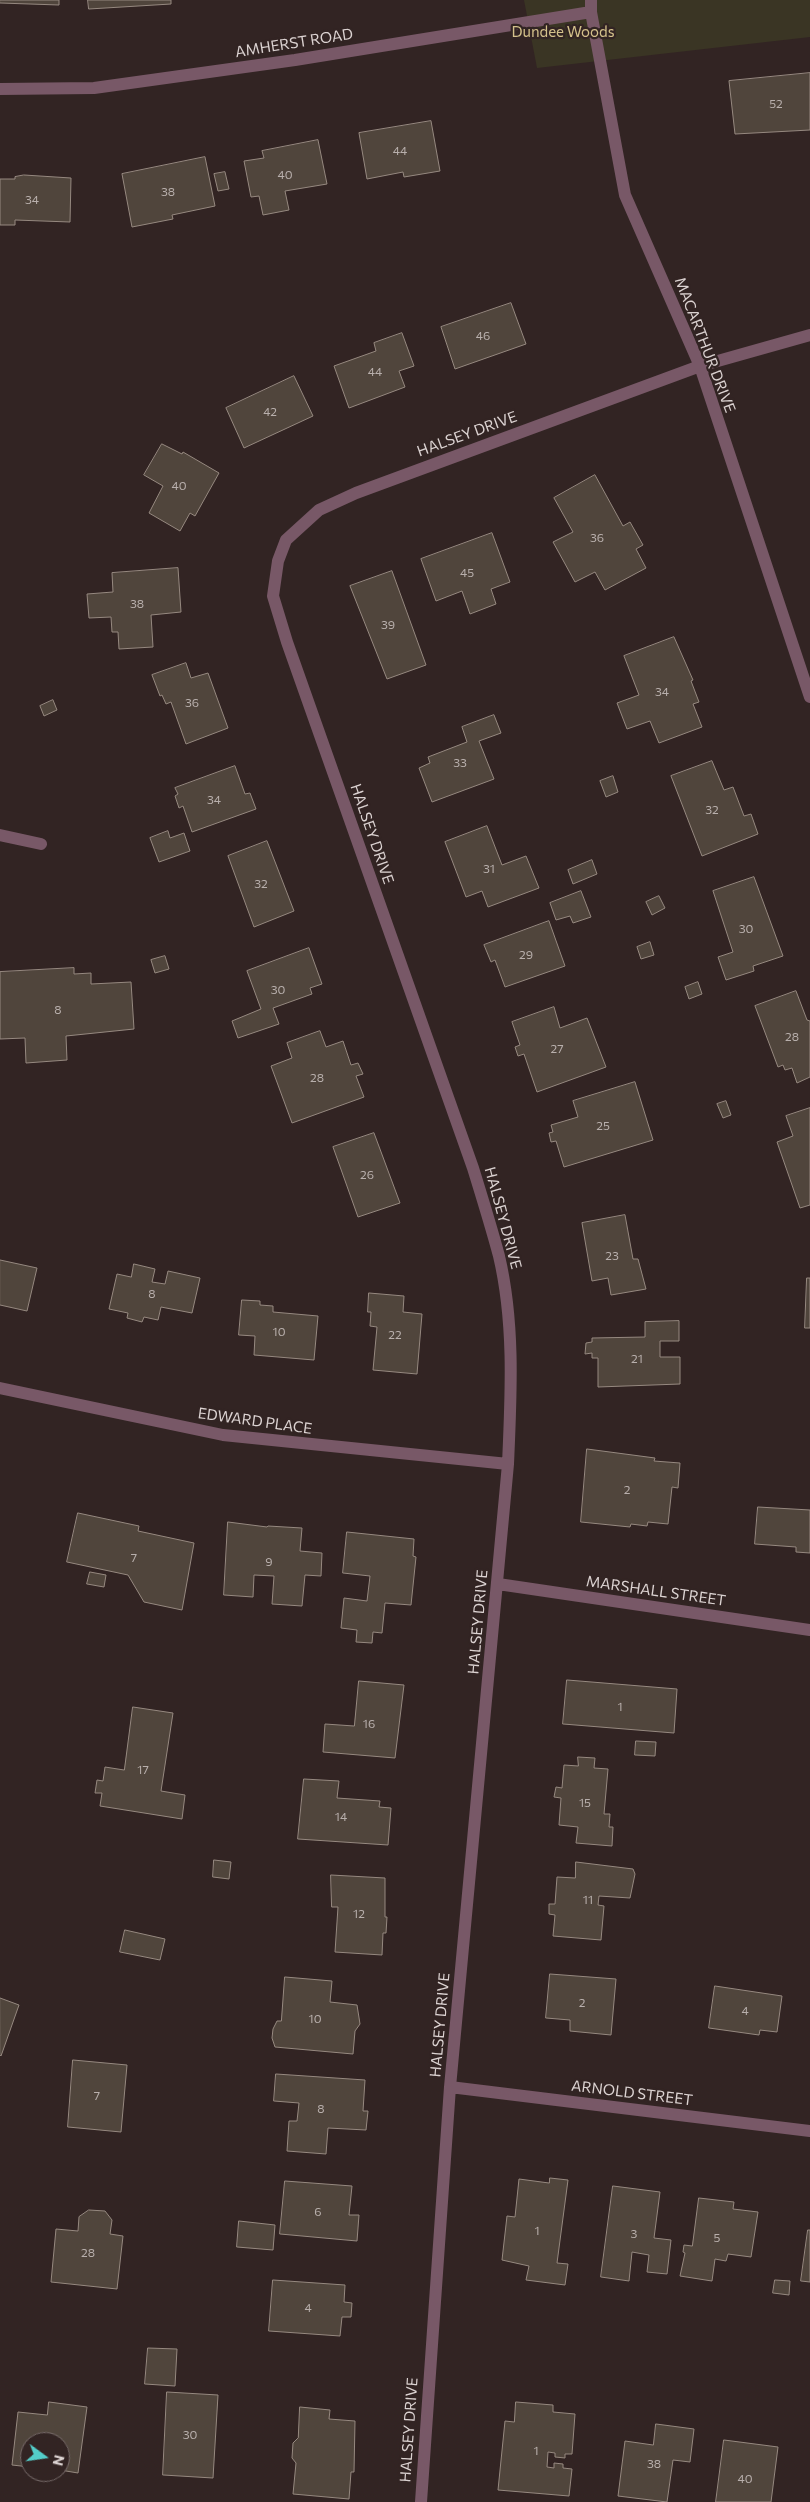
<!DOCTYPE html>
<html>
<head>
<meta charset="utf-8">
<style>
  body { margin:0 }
  #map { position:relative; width:810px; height:2502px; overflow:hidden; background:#322423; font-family:Commissioner,sans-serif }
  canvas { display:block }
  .north { position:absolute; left:20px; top:2432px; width:50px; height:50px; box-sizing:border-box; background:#322423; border:1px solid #766a69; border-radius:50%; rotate:104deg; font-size:14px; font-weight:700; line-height:20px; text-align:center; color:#dbd2d1 }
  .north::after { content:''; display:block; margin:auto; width:18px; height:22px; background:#53cdc9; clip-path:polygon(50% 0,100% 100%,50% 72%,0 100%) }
</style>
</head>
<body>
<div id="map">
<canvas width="810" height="2502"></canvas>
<div class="north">N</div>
</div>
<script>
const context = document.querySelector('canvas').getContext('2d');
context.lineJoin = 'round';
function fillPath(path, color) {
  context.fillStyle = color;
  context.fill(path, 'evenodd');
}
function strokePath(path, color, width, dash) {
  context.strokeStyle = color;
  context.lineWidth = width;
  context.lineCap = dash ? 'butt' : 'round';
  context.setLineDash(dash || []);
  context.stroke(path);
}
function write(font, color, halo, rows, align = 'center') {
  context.font = font + ' Commissioner,sans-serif';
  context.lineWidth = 4.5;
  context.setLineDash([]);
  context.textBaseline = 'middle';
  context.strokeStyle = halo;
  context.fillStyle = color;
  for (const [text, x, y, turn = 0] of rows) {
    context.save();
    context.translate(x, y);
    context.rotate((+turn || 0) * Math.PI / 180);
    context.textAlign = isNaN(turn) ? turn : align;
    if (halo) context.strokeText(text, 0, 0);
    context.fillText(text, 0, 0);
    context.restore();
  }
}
const green = new Path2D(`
  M524,0H810V37L537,68Z`);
const building = new Path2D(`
  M0,0H59V5L0,3Z
  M88,0H171V4L89,9Z
  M810,73V130L735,134L729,81Z
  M431,121L440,171L404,177L403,172L367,179L359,133Z
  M318,140L327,184L285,191L289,210L263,215L259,196L251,197L244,161L264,158L262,151Z
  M205,157L215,206L172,215L173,219L132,227L122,174Z
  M225,172L229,189L218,191L214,174Z
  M24,175L71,178L70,222L15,220V225H0V179H15V177Z
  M511,303L526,344L455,369L441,327Z
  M402,333L414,366L399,371L405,387L349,408L334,366L376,351L374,343Z
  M294,376L313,416L244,448L226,408Z
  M162,444L182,454L183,452L219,473L195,516L190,513L180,531L149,513L163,486L144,475Z
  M595,475L623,526L630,522L643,545L636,549L646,568L605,590L595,572L575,582L553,542L573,532L554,498Z
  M492,533L510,582L491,589L496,604L470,614L462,591L436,601L421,559Z
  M178,568L181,612L151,615L153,647L119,649L118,632H112L111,617L89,618L87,594L113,592L112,573Z
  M392,571L426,665L387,679L350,586Z
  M674,637L693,680L691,681L699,702L693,704L702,727L659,743L650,721L627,729L617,703L639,695L624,656Z
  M186,663L191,678L208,673L228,728L186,744L171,702L166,704L162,695L160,696L152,675Z
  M53,700L57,710L44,716L40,706Z
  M494,715L501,733L479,741L494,779L432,802L419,768L430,763L428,757L467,742L462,727Z
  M712,761L724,790L733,787L744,816L751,814L758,834L702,856L671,776Z
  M235,766L245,794L250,793L256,809L192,832L183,806L179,808L175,796L178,794L175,788Z
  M613,776L618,792L606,797L600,781Z
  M487,826L502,865L526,856L539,888L488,907L482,891L466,897L445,842Z
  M168,831L170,838L184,833L190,851L159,862L150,838Z
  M267,841L294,911L254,927L228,856Z
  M592,860L597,874L573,884L568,870Z
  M754,877L783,956L753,966L754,971L726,980L718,957L733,952L713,891Z
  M581,891L591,917L573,923L570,916L556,920L550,903Z
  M659,896L665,908L652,915L646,902Z
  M549,921L565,966L505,987L495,960L491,962L484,945Z
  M650,942L654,955L641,959L637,947Z
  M309,948L322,984L310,988L312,994L273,1008L279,1024L238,1038L232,1021L261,1009L247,971Z
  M165,956L169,969L155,973L151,960Z
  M74,968V974L91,973V984L131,982L134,1029L66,1036L67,1060L26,1063L25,1038L0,1039V972Z
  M698,982L702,994L689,999L685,987Z
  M796,991L807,1020L810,1021V1077L797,1083L792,1068L785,1070L783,1065L778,1067L755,1006Z
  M554,1007L560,1028L587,1018L606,1067L537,1092L524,1054L518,1056L515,1047L520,1045L512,1022Z
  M320,1031L326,1047L343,1041L351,1065L358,1063L363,1074L356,1076L364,1097L292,1123L271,1066L292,1058L287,1043Z
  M635,1082L653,1140L564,1167L556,1141L551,1142L549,1133L553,1132L551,1125L578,1117L573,1101Z
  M726,1101L731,1115L723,1118L717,1104Z
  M810,1108V1205L800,1208L777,1142L793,1136L786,1116Z
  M374,1133L400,1203L358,1217L333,1147Z
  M625,1215L633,1259H638L646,1289L611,1295L608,1278L592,1281L582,1223Z
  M0,1260L37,1268L27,1311L0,1305Z
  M134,1264L155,1269L152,1282L165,1284L168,1271L200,1278L192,1313L161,1307L158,1320L144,1317L142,1322L127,1318L128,1313L109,1309L117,1274L131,1277Z
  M807,1278H810V1328H805Z
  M369,1293L404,1296L403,1312L422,1314L417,1374L373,1370L377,1327L370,1326L371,1312H368Z
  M242,1300L260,1301V1305L273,1306V1312L318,1316L314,1360L254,1355L255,1336L239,1335Z
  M679,1321V1341H660V1357H680V1384L598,1387V1358H592V1353L585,1354L586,1343L592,1342V1338L645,1337V1322Z
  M587,1449L655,1458L654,1461L680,1463L678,1488L672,1487L668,1524L648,1522L647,1526L631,1524L630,1527L581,1522Z
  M758,1507L810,1510V1553L796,1552V1547L755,1544Z
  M78,1513L139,1526L138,1531L194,1543L182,1610L144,1602L128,1575L67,1562Z
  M228,1522L267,1527L268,1526L302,1528L300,1551L322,1553L321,1576L305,1575L302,1606L272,1604L274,1576L254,1575L253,1597L224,1595Z
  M347,1532L414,1539L413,1556L416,1557L411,1605L385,1603L382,1633L373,1632L372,1643L356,1642L357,1630L341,1628L344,1598L367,1601L370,1576L343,1573Z
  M90,1572L106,1575L104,1587L87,1584Z
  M567,1680L677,1689L674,1733L563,1724Z
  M359,1681L404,1685L395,1758L323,1752L325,1724L354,1726Z
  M133,1707L173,1713L161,1791L185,1795L182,1819L100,1806L102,1793H95L97,1780L103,1781L105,1767L124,1770Z
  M636,1741L656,1742L655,1756L635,1755Z
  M578,1757L595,1758L594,1768L608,1769L604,1814H610L609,1827H613L612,1846L576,1843L578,1827L559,1825L561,1798L554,1797L556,1787L562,1788L564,1765L578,1766Z
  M304,1779L339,1781L337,1798L380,1801L379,1807L391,1808L388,1845L298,1839Z
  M214,1860L231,1862L229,1879L213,1877Z
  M576,1862L633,1869L635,1874L630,1898L599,1896L598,1905L604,1906L601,1940L553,1936L555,1915L549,1914V1904H555L557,1877L575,1878Z
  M331,1875L385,1878V1917H387L386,1933H383L382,1955L335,1952L338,1907H332Z
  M125,1930L165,1939L160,1960L120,1952Z
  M550,1974L616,1979L611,2035L570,2031V2020L546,2018Z
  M285,1977L332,1981L330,2002L357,2005L360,2024L355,2031L353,2054L275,2047L272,2038L273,2029L277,2021H281Z
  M715,1986L782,1996L777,2032L760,2030L759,2035L709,2028Z
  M0,1998L19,2005L1,2056L0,2055Z
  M73,2060L127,2065L121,2132L68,2127Z
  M276,2074L365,2080L363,2111H368L366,2130L328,2128L326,2154L287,2151L289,2121H297L299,2103L274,2101Z
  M550,2178L568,2180L557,2263L568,2264L565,2285L526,2280L529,2266L502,2260L507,2216L515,2217L519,2179L549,2183Z
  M285,2181L352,2186L349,2215H359L357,2241L280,2234Z
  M613,2186L660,2192L654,2238L671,2240L667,2274L647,2272L649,2255L632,2252L629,2281L601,2277Z
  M699,2198L734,2202L733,2209L758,2212L751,2257L728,2254L726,2261L715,2259L712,2281L680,2276L685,2253L683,2252L684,2245L692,2246Z
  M89,2210L105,2211L112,2220L110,2234L123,2236L117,2289L51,2282L56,2229L78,2231L79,2217Z
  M239,2221L275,2225L273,2250L237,2247Z
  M808,2230H810V2282L801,2281Z
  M273,2280L345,2285L344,2302L352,2303L351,2317H342L340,2336L269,2331Z
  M775,2280L790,2281L789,2295L773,2293Z
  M148,2348L177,2349L175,2386L145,2384Z
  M167,2392L218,2395L213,2478L163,2475Z
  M49,2402L87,2407L78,2473L60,2470V2442H30V2467L12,2465L18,2412L47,2415Z
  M516,2402L553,2405V2412L575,2414L572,2454H565V2458L555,2457V2453L548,2452L547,2467L554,2468V2463L563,2464V2468L572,2469L569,2496L498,2490L505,2421L514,2422Z
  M300,2407L330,2410L329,2419L355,2421L354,2472H351L349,2499L293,2494L296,2463L292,2458L293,2443L298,2438Z
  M656,2424L694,2429L690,2462L673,2460L667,2502L618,2496L625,2441L653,2445Z
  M724,2440L778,2447L771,2502H716Z`);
const minor = new Path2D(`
  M591,0V12L625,195L700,366L810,697
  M0,89L94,88L295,60L591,12
  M0,835L41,844
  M0,1388L223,1435L508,1464
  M498,1584L810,1630
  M450,2087L810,2131
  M421,2502L450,2087L508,1464C511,1395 515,1324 499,1256C491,1226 482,1197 473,1168L287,642L273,596L278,561L286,540L319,510L356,493L700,366L810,335`);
const numberNames = [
  ["52",776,104],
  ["44",400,151],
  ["40",285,175],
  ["38",168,192],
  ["34",32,200],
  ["46",483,336],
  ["44",375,372],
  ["42",270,412],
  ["40",179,486],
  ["36",597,538],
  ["45",467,573],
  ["38",137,604],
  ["39",388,625],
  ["34",662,692],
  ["36",192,703],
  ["33",460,763],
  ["34",214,800],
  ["32",712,810],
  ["31",489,869],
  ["32",261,884],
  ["30",746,929],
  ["29",526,955],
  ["30",278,990],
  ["8",58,1010],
  ["28",792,1037],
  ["27",557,1049],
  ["28",317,1078],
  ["25",603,1126],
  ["26",367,1175],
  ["23",612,1256],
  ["8",152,1294],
  ["10",279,1332],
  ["22",395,1335],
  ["21",637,1359],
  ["2",627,1490],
  ["7",134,1558],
  ["9",269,1562],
  ["1",620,1707],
  ["16",369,1724],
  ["17",143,1770],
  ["15",585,1803],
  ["14",341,1817],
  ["11",588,1900],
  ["12",359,1914],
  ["2",582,2003],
  ["4",745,2011],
  ["10",315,2019],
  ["7",97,2096],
  ["8",321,2109],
  ["6",318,2212],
  ["1",537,2231],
  ["3",634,2234],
  ["5",717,2238],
  ["28",88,2253],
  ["4",308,2308],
  ["30",190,2435],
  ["1",536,2451],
  ["38",654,2464],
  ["40",745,2479]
];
const parkNames = [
  ["Dundee Woods",563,32]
];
const streetNames = [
  ["AMHERST ROAD",294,43,-9],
  ["MACARTHUR DRIVE",705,345,69],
  ["HALSEY DRIVE",467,434,-20],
  ["HALSEY DRIVE",372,834,71],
  ["HALSEY DRIVE",503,1218,75],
  ["EDWARD PLACE",255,1421,8],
  ["MARSHALL STREET",656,1591,8],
  ["HALSEY DRIVE",478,1622,-85],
  ["HALSEY DRIVE",440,2025,-85],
  ["ARNOLD STREET",632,2093,7],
  ["HALSEY DRIVE",409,2430,-86]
];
fillPath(green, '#3a3524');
fillPath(building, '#50453c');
strokePath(building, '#968980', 1);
strokePath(minor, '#785867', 12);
write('12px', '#b8afac', null, numberNames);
write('15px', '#d4c18b', '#322423', parkNames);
write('15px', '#dbd2d1', '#322423', streetNames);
</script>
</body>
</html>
